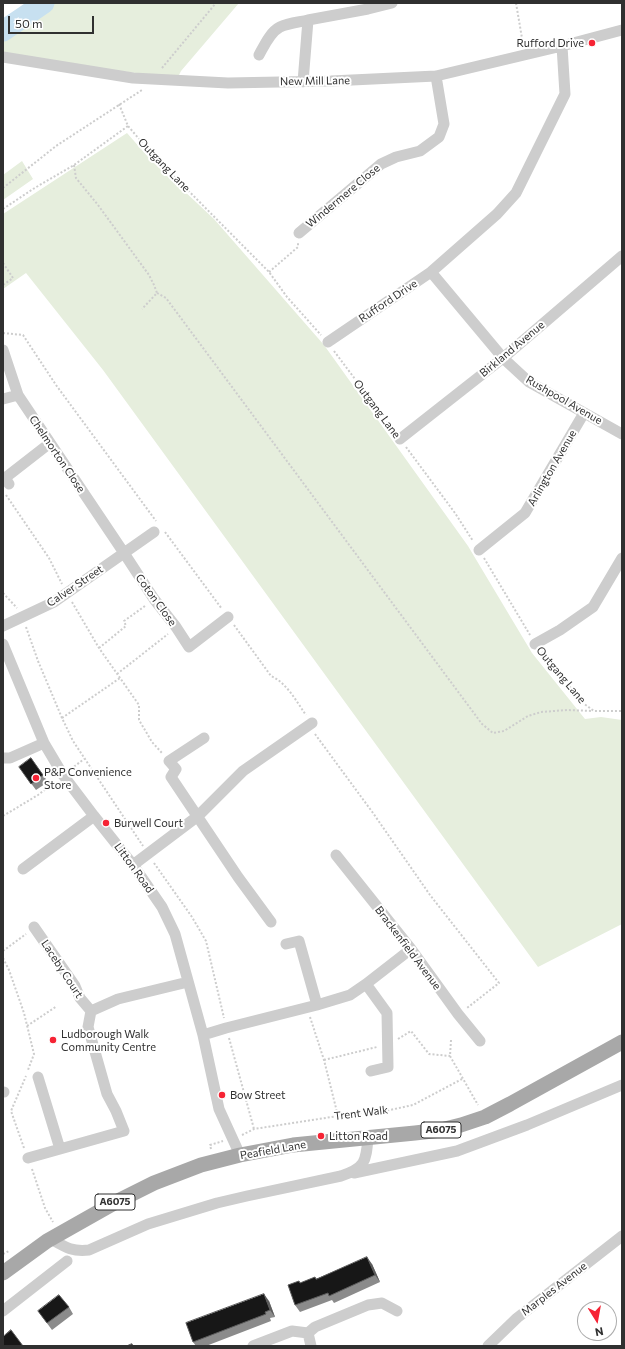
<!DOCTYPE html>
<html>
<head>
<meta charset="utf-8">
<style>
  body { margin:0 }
  #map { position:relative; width:625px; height:1349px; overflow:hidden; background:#fff; font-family:Commissioner,sans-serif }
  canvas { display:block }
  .frame { position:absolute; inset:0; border:4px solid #303030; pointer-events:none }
  .north { position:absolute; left:577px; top:1301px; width:40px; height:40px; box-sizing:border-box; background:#fff; border:1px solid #acacac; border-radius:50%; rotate:169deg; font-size:11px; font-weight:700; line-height:16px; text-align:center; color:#303030 }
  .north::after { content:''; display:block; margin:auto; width:14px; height:18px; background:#f62334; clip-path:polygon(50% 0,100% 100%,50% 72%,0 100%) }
  .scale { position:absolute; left:8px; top:16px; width:86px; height:18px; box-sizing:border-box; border:2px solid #303030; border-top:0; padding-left:5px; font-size:12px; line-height:14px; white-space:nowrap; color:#303030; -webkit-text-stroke:3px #fff; paint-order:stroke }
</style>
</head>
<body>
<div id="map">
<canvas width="625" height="1349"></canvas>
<div class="frame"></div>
<div class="north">N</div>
<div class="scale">50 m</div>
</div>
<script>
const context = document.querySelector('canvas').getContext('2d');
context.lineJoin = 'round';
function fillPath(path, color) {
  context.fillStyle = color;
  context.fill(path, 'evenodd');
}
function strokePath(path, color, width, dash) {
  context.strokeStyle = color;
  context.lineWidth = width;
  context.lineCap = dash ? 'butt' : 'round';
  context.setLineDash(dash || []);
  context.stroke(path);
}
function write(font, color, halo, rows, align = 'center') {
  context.font = font + ' Commissioner,sans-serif';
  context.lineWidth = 4;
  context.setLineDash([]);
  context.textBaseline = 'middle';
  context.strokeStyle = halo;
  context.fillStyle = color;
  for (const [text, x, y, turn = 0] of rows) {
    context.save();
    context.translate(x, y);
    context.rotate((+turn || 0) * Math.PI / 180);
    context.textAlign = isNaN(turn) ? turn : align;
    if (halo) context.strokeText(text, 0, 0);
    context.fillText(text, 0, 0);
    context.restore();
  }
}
const green = new Path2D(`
  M54,3H239L181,71L177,79L3,54V37L49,8Z
  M127,133L149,158L214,219L324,345L468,546L532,653L585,719L601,717L622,720V924L538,967L103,370L26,273L3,289V214Z
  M22,161L33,179L3,200V175Z`);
const river = new Path2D(`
  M3,31L44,3`);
const path = new Path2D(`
  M516,3L523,44
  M162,68L216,3
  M119,104L128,126L152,154L269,272L287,297L321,335
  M74,165L76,178L98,205L149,275L154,285L157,293L142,309
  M3,188L56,146L142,90
  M3,209L33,189L74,165L128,126
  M3,263L13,278L3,285
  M269,272L298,247V243
  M157,293L166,298L482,724L493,733L504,731L528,716L541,712L567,710L593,711
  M3,333L23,335L56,385L156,521
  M334,351L394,431
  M406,447L455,513L473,541
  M6,495L49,558L62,584
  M165,532L222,609
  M484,558L530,635
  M3,593L17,608
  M72,602L99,648L139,705V720L152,742L162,753
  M234,625L271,676C287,683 296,701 306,715
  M26,627L38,661L62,718L73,741L143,846
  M99,648L126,626L124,621L145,606
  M542,652L583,703L594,711H622
  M117,674L168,634
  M62,718L120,678
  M315,734L373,813L430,895L499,983L467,1008
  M71,769L84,759
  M3,816L38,795L55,782
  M154,863L192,917L206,941L224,1018
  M3,951L26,934
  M3,958L9,970L24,1013L34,1054L28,1070
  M310,1017L324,1060L338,1116
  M27,1026L57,1006
  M229,1038L254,1129
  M398,1039L411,1031L429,1054L450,1056
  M451,1040L450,1056L478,1105
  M324,1060L377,1047
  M242,1135L254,1129L338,1116L376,1113L413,1105L462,1079
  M24,1148L11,1111L26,1076
  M211,1149L210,1145L223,1141
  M32,1169L45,1208L53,1222
  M3,1254L9,1251`);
const minor = new Path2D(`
  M308,20L368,9L392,3
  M259,55C264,46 270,32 280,27C288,23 300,22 308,20L303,82
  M3,57L133,78L228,83L331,81L436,76L562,46L622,30
  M299,233L381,164L396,157L420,151L439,137L444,124L436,76
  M431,272L503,358L529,382L622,434
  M328,342L431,272L497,214L516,193L565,94L562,46
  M3,350L18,395L124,553L154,599L176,627L189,647L228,617
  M3,399L18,395
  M400,439L503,358L622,256
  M9,484L5,478L50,443
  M479,550L525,513L584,413
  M3,626L54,602L154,532
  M3,644L44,743L63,775L94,816L133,865L162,907L175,934L203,1035L219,1109L240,1155
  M535,644L560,630L593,607L622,558
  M204,738L169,761L176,769L171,777L238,877L271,922
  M3,758H10L44,743
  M336,855L411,949L458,1014L480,1041
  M133,865L198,816L243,771L312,723
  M23,869L94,816
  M34,927L75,986L80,998L91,1011
  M286,944L299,941L317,1005
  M366,984L387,1013L388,1067L371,1071
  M203,1035L226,1028L317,1005L350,995L366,984L411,949
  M38,1077L60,1149
  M3,1092H4
  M28,1158L124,1131L116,1111L107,1094L88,1027L91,1011L118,999L188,982
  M354,1173L457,1151L527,1125L622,1085
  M51,1239C65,1247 72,1252 89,1250L148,1224L217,1203L247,1196L341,1176C365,1168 366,1162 368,1138
  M3,1311L67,1261
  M308,1333L311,1346
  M253,1346L292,1331L308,1333L315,1327L368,1305L382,1303L397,1311
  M488,1346L517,1318L622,1236`);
const major = new Path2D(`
  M3,1273L47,1241L116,1202L154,1183L201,1165L240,1155L293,1145L415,1133L441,1130L461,1125L485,1117L510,1104L622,1042`);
const wall = new Path2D(`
  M31,758L48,782L36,790L19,767Z
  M372,1264L380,1282L334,1303L332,1300L300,1312L295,1305L300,1283Z
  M269,1301L275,1317L270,1318L271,1321L206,1346H196L193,1342Z
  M69,1307L73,1314L52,1330L38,1311Z`);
const shadedWall = new Path2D(`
  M367,1257L372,1264L380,1282L375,1275Z
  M264,1294L269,1301L275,1317L270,1310Z`);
const building = new Path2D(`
  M31,758L43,775L31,784L19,767Z
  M367,1257L375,1275L329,1296L328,1293L295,1305L288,1285L299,1281L300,1283L315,1277L316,1279Z
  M264,1294L270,1310L265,1312L266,1314L193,1342L186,1323Z
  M59,1295L69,1307L47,1323L38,1311Z
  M11,1330L23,1346H3V1337Z
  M132,1344L133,1346H127Z`);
const markers = [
  [592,43,4,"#f62334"],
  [36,778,4,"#f62334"],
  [106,823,4,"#f62334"],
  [53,1040,4,"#f62334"],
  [222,1095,4,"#f62334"],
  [321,1136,4,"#f62334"]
];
const shields = [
  [441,1130,40],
  [115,1202,40]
];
const shieldNames = [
  ["A6075",441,1130],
  ["A6075",115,1202]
];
const poiNames = [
  ["Rufford Drive",584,43,"right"],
  ["P&P Convenience",44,772],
  ["Store",44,785],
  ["Burwell Court",114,823],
  ["Ludborough Walk",61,1034],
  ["Community Centre",61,1047],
  ["Bow Street",230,1095],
  ["Litton Road",329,1136]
];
const streetNames = [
  ["New Mill Lane",315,81,-1],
  ["Outgang Lane",164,165,46],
  ["Windermere Close",343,196,-40],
  ["Rufford Drive",388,301,-34],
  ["Birkland Avenue",512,349,-40],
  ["Rushpool Avenue",564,400,30],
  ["Outgang Lane",377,409,53],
  ["Chelmorton Close",57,454,56],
  ["Arlington Avenue",552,468,-60],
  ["Calver Street",75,586,-34],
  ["Coton Close",156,600,54],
  ["Outgang Lane",561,675,50],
  ["Litton Road",134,868,54],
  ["Brackenfield Avenue",408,948,53],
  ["Laceby Court",62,969,57],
  ["Trent Walk",361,1113,-7],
  ["Peafield Lane",273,1150,-10],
  ["Marples Avenue",554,1289,-38]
];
fillPath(green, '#e6eedd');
strokePath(river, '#c7e0f0', 21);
strokePath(path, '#cdcdcd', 2, [2, 2]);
strokePath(minor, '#cdcdcd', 11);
strokePath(major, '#a8a8a8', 15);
fillPath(wall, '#8b8b8b');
fillPath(shadedWall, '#5d5d5d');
fillPath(building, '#171717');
strokePath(building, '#5d5d5d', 1);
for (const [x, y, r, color] of markers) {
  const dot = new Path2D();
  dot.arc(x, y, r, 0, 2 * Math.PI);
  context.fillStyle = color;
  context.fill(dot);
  strokePath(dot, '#fff', 1.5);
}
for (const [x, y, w] of shields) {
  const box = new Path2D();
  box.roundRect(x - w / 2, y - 8, w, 16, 3);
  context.fillStyle = '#fff';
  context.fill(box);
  strokePath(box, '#303030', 1);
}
write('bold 10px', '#303030', null, shieldNames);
write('11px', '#303030', '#fff', poiNames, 'left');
write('11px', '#303030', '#fff', streetNames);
</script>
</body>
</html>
